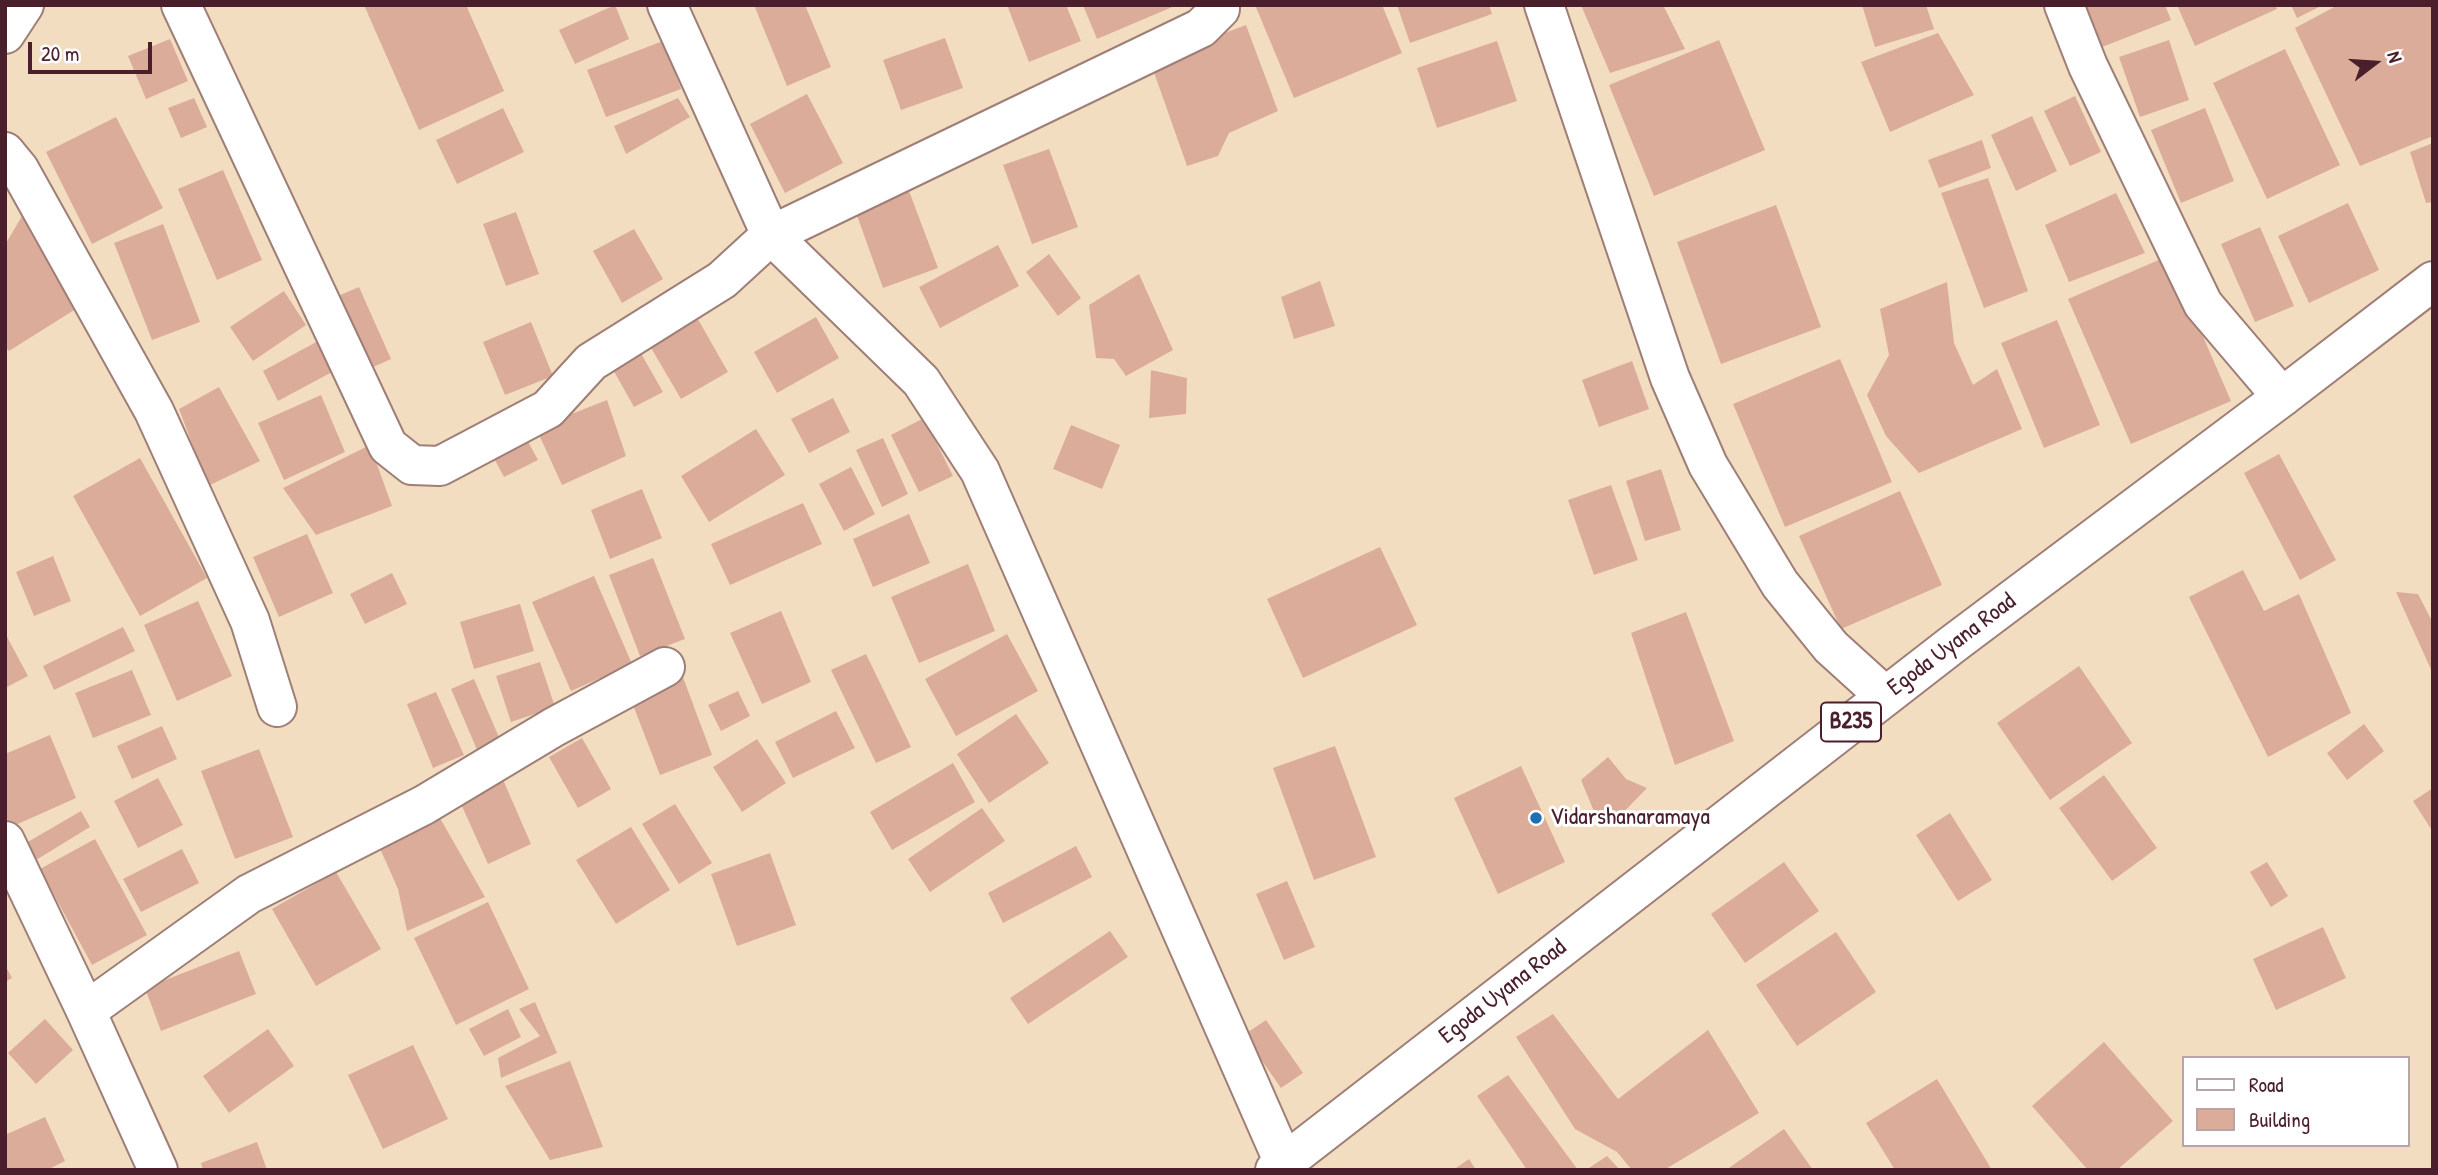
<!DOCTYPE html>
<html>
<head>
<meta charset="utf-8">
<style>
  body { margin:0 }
  #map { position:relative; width:2438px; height:1175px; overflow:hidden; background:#f3ddc0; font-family:"Patrick Hand",sans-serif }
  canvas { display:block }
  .frame { position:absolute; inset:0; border:7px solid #4a1f2b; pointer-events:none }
  .legend { position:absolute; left:2182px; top:1056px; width:228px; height:91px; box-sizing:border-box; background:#fff; border:2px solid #b7a5aa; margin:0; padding:9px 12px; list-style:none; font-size:21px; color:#4a1f2b }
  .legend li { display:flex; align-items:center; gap:14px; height:35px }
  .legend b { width:35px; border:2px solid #b7a5aa }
  .north { position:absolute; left:2340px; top:28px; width:70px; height:70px; -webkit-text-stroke:5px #fff; paint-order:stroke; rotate:73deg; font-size:19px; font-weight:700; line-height:28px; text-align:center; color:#4a1f2b }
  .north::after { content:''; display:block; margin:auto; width:24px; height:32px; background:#4a1f2b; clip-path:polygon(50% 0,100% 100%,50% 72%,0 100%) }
  .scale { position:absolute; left:28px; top:42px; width:124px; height:32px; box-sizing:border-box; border:4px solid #4a1f2b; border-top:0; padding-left:9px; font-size:21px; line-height:24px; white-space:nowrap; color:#4a1f2b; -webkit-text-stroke:5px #fff; paint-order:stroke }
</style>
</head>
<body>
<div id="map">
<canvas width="2438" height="1175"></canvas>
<div class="frame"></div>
<ul class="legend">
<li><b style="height:9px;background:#fff"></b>Road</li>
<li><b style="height:19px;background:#dbac9a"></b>Building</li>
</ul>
<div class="north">N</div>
<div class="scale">20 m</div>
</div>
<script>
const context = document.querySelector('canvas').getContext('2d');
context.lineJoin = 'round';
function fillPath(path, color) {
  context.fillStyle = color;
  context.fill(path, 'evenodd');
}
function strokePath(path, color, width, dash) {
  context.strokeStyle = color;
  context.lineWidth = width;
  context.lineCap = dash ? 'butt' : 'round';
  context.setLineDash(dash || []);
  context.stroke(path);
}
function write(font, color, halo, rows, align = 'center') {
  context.font = font + ' "Patrick Hand",sans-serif';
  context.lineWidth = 6;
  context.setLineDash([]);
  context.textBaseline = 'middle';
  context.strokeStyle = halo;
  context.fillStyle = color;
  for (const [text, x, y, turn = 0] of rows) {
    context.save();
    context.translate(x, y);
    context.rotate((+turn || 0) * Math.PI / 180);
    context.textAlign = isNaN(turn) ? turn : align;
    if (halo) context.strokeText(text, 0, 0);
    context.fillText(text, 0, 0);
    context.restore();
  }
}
const building = new Path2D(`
  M364,5H466L504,91L419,130Z
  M615,5L629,39L575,64L559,30Z
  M754,5H805L831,67L787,86Z
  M1007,5H1066L1081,41L1029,62Z
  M1083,5H1177L1097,39Z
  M1255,5H1382L1402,53L1294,98Z
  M1397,5H1489L1492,14L1410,43Z
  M1581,5H1663L1685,49L1610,73Z
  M1862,5H1926L1934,29L1875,47Z
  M2079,5H2165L2171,20L2097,49Z
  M2177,5H2275L2277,9L2195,46Z
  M2291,5H2323L2297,18Z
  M2338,5H2433V136L2360,166L2295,28Z
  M1246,25L1278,111L1229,133L1218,156L1187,166L1150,61Z
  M1938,33L1974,95L1890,132L1861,62Z
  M945,38L963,88L901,110L883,60Z
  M170,39L188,81L146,99L128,56Z
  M1719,40L1765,150L1654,196L1609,85Z
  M2169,40L2189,100L2140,117L2119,57Z
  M663,41L681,89L606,117L587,70Z
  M1497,41L1517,101L1437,128L1417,68Z
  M2285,49L2340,165L2267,199L2213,83Z
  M807,94L843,163L785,193L750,124Z
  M2075,96L2101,152L2070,166L2044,111Z
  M194,98L207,127L181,138L168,108Z
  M678,98L690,117L626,154L614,126Z
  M503,108L524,152L457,184L436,140Z
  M2205,108L2234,181L2181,203L2151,130Z
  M2032,116L2057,171L2016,191L1991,135Z
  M116,117L163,208L92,244L46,152Z
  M1982,140L1991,168L1939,188L1928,160Z
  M2433,143V202L2426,203L2410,152Z
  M1049,149L1078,227L1032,244L1003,165Z
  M223,170L262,260L217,280L178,189Z
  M1988,178L2028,291L1984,308L1941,193Z
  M909,191L938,268L883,288L855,210Z
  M2116,193L2145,253L2069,282L2045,225Z
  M2348,203L2379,270L2309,303L2278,236Z
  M1776,205L1821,327L1721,364L1677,242Z
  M516,212L539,274L506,286L483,224Z
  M22,216L79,307L9,351L5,346V245Z
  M163,224L200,322L152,340L114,243Z
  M2260,227L2294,306L2255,322L2221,244Z
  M634,229L663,279L622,303L593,251Z
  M998,245L1019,286L940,328L919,287Z
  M1049,254L1081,298L1058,316L1026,272Z
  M2168,256L2231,401L2131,444L2068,299Z
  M1139,274L1173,350L1126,376L1114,359L1096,358L1089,305Z
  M1320,281L1335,326L1294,339L1281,297Z
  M1947,282L1954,343L1973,385L1997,369L2022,429L1919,473L1886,436L1867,395L1889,355L1880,309Z
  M359,287L391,359L364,371L331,299Z
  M284,291L306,325L253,361L230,327Z
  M695,314L728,372L681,399L647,341Z
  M816,317L839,358L777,393L754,352Z
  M2057,320L2100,425L2044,448L2001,343Z
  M531,322L553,376L505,395L483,342Z
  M318,341L334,371L278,401L263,371Z
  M639,350L663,392L634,407L611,366Z
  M1840,359L1892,482L1785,527L1733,404Z
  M1632,361L1649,409L1599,427L1582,380Z
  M1151,370L1187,378L1186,414L1149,418Z
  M219,387L260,461L208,486L179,409Z
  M321,395L345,452L284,480L258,423Z
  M833,398L850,432L809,453L791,419Z
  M607,400L626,456L562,485L536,428Z
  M924,418L953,476L919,492L891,435Z
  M1071,425L1120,445L1102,489L1053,469Z
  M756,429L785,475L709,522L681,476Z
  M523,432L538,460L504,477L489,449Z
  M883,438L908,494L882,507L856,450Z
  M370,445L392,506L316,535L283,488Z
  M2279,454L2336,560L2300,580L2244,473Z
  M140,458L207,578L140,616L73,496Z
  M851,467L875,514L844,531L819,484Z
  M1661,469L1681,530L1645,541L1626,481Z
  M1611,485L1638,560L1594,575L1568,500Z
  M642,489L662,538L610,559L591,510Z
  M1900,491L1942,585L1841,629L1799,536Z
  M803,503L822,544L730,585L711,544Z
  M909,514L930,563L873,587L853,539Z
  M307,534L333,593L279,617L253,557Z
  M1380,547L1417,625L1303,678L1267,599Z
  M53,556L71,601L34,616L16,572Z
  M653,558L685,639L640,656L609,575Z
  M968,564L995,631L919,663L891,597Z
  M2243,570L2264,611L2299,594L2351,713L2268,757L2189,597Z
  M392,573L407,604L365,624L350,594Z
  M594,576L632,664L571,691L532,602Z
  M2396,592L2418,594L2433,623V674Z
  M198,601L232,676L177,701L144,625Z
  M520,604L534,651L474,669L460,622Z
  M781,611L811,682L762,704L730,633Z
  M1686,612L1734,741L1675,765L1631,633Z
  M123,627L135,651L54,690L43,666Z
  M5,633L28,676L5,688Z
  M1007,634L1038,691L956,736L925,679Z
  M866,654L911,747L876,763L831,670Z
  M540,662L555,707L511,722L496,676Z
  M2079,666L2132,743L2050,800L1997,723Z
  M132,670L151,715L93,738L75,693Z
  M681,672L712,755L660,775L628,692Z
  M474,679L501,742L478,752L451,689Z
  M738,691L750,716L721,731L708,705Z
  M436,692L464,755L433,768L407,704Z
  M836,711L855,748L793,778L775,742Z
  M1016,714L1049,763L989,803L957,754Z
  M2364,724L2384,751L2347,780L2327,753Z
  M162,726L177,759L132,779L117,746Z
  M50,735L76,798L11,827L5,814V754Z
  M582,738L611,789L578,808L549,757Z
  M757,739L786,783L742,812L713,767Z
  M1335,746L1376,857L1314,880L1273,768Z
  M259,749L293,837L235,859L201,771Z
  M1608,757L1626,779L1647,788L1613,823L1593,809L1581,780Z
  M953,763L975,802L892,850L870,812Z
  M1521,766L1565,862L1498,894L1454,798Z
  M501,775L531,844L488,864L457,795Z
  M2104,775L2157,848L2112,881L2059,808Z
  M158,778L183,825L138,848L114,801Z
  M2433,788V832L2413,801Z
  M675,804L712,863L679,884L642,824Z
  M982,808L1005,841L930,892L908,859Z
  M81,811L90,827L36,860L26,843Z
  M1950,813L1992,880L1958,901L1916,835Z
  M440,818L485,897L407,931L398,889L378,844Z
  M631,827L670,890L616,924L576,860Z
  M95,839L147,935L92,965L40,869Z
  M1076,846L1092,877L1003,923L988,893Z
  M182,849L199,883L141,912L123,879Z
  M770,853L796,925L737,946L711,874Z
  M1784,862L1819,911L1745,963L1711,914Z
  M2267,862L2288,896L2271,907L2250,872Z
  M336,872L381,949L316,986L272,909Z
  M1287,881L1315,947L1284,960L1256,894Z
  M488,902L529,989L456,1025L414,938Z
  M2323,927L2346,978L2276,1010L2253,959Z
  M1110,931L1128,957L1028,1024L1010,998Z
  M1836,932L1876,992L1797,1046L1756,985Z
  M239,951L256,994L161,1031L145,988Z
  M5,965L12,978L5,982Z
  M535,1002L557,1053L501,1078L498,1058L540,1036L519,1009Z
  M508,1009L521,1037L484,1056L469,1029Z
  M1553,1014L1618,1099L1708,1030L1759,1113L1664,1170H1632L1617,1152L1575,1129L1516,1037Z
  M45,1019L73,1050L36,1084L8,1053Z
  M1266,1020L1303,1073L1281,1088L1244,1035Z
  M268,1029L294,1066L229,1113L203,1076Z
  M2104,1042L2173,1121L2117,1170H2088L2032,1106Z
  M413,1045L448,1119L383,1149L348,1075Z
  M570,1061L603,1147L550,1160L505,1086Z
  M1508,1075L1578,1170H1527L1477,1096Z
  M1937,1079L1992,1170H1895L1866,1123Z
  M45,1117L65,1161L47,1170H5V1135Z
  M1784,1129L1813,1170H1726Z
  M257,1142L267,1170H203L201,1163Z
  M1607,1156L1620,1170H1586Z
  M1469,1159L1476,1170H1453Z`);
const street = new Path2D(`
  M181,5L388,446L412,465L440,466L548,409L591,362L722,280L771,235L1201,28L1220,9V5
  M667,5L771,235L921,381L980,471L1284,1163
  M1544,5L1670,378L1708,465L1780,584L1831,647L1885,696
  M2064,5L2088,66L2203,304L2282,397
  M5,152L19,169L154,411L250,621L277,707
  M5,841L86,1011L158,1170
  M86,1011L249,894L424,805L554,727L665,667`);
const primary = new Path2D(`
  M5,34L24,5
  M1275,1170L1953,644L2282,397L2433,281`);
const markers = [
  [1536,818,7,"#1f6fb2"]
];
const shields = [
  [1851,722,60]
];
const shieldNames = [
  ["B235",1851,722]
];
const streetNames = [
  ["Egoda Uyana Road",1952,645,-37],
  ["Egoda Uyana Road",1503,992,-38]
];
const poiNames = [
  ["Vidarshanaramaya",1550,818]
];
fillPath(building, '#dbac9a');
strokePath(street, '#9e7e76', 42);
strokePath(primary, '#9e7e76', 42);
strokePath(street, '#fff', 38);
strokePath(primary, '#fff', 38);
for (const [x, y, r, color] of markers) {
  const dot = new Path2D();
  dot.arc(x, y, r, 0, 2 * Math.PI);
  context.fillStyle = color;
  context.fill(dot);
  strokePath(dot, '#fff', 2.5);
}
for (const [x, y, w] of shields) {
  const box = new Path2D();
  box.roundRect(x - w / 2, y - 19.5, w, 39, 5);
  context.fillStyle = '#fff';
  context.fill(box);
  strokePath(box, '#4a1f2b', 2);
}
write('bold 23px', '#4a1f2b', null, shieldNames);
write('24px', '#4a1f2b', '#fff', streetNames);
write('24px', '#4a1f2b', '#fff', poiNames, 'left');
</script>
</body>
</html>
